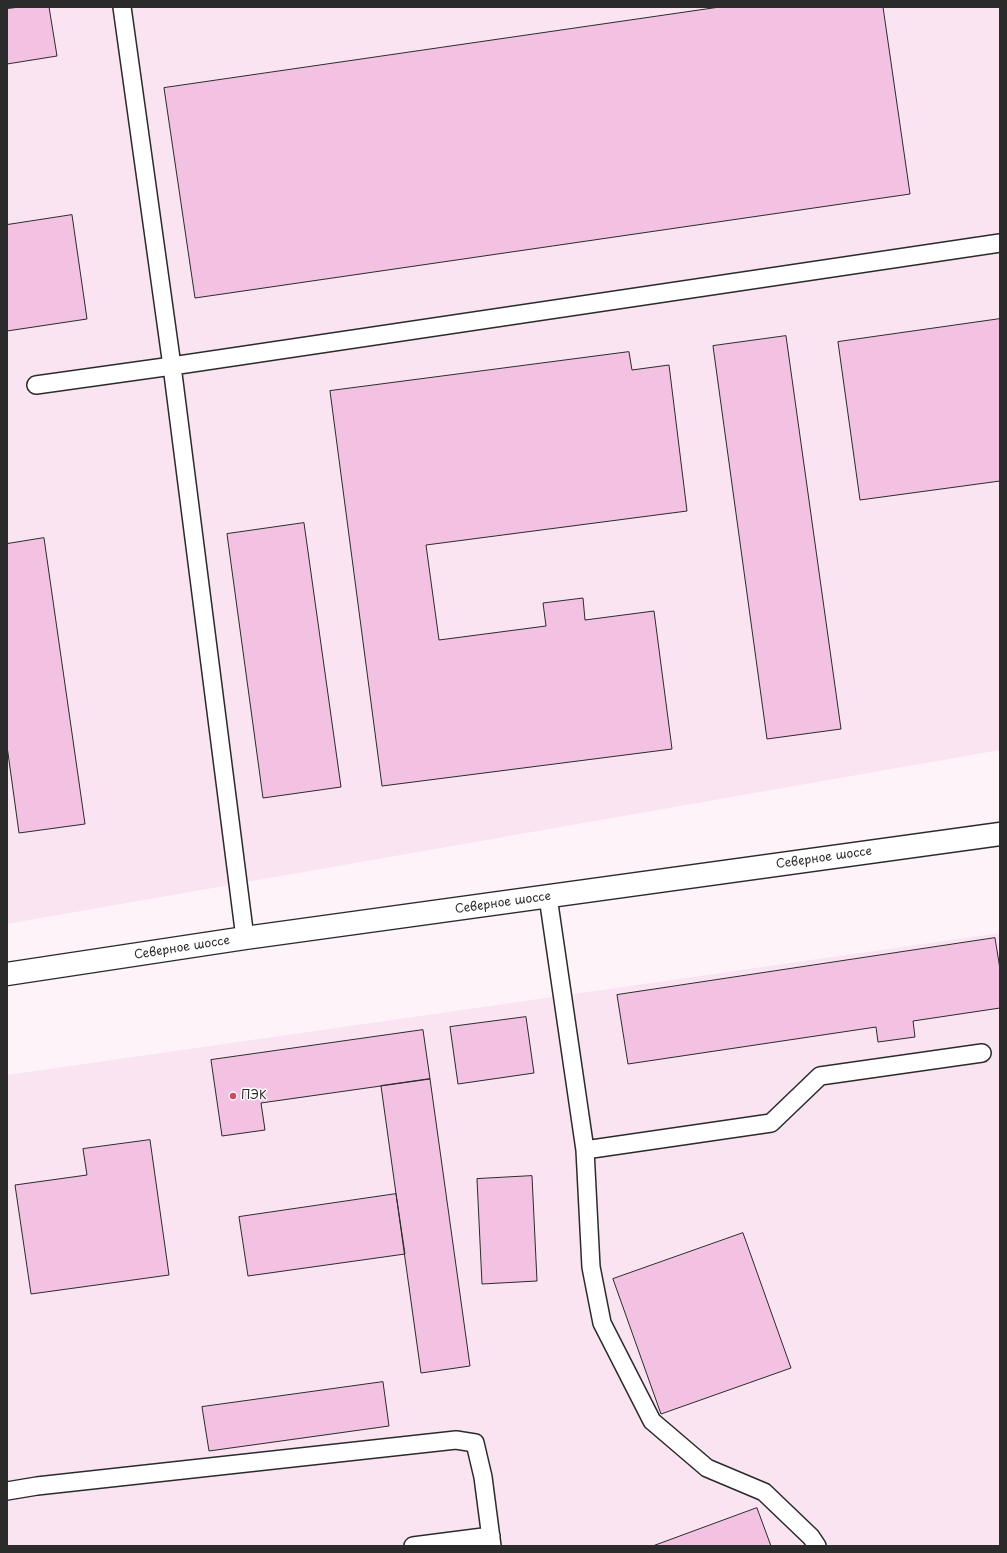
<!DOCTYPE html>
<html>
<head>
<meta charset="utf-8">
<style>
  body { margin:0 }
  #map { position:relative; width:1007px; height:1553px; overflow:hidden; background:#fdf3f9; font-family:"Playpen Sans",sans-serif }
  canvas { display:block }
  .frame { position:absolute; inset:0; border:8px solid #2b2b2b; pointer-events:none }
</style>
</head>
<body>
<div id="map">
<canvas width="1007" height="1553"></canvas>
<div class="frame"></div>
</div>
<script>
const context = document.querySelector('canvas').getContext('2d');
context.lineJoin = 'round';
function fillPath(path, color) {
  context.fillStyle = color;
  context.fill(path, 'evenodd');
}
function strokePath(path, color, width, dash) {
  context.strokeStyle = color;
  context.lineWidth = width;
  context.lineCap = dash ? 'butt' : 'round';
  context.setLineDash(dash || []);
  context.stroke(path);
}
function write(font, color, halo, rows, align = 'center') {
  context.font = font + ' "Playpen Sans",sans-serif';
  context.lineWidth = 3;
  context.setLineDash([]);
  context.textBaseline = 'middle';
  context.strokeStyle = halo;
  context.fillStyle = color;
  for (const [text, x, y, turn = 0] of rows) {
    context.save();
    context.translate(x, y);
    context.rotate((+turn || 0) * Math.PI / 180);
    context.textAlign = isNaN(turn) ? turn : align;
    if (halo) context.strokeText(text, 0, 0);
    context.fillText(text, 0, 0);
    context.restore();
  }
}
const built = new Path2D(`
  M7,7H1000V750L7,924Z
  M1000,933V1546H7V1075Z`);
const building = new Path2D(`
  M20,7H49L57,56L7,64V9Z
  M720,7H883L910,194L195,298L164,88Z
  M72,215L87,319L7,331V225Z
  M1000,319V481L860,500L838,342Z
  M786,336L841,729L767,739L713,346Z
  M629,352L632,370L669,365L687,511L426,545L439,640L546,626L543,603L583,598L585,620L654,611L672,749L382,786L330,391Z
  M304,523L341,787L263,798L227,534Z
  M44,538L85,824L19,833L7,746V544Z
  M995,938L1000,969V1008L913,1021L915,1037L878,1042L876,1027L628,1064L617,995Z
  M526,1017L534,1073L458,1084L450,1027Z
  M423,1030L430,1079L261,1103L265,1130L222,1136L211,1060Z
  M430,1079L470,1366L421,1373L381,1086Z
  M150,1140L169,1275L31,1294L15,1185L87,1175L83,1149Z
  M532,1176L537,1281L482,1284L477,1179Z
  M396,1194L405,1254L248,1276L239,1217Z
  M743,1233L791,1368L661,1414L613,1279Z
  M383,1382L389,1426L209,1451L202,1407Z
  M757,1508L771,1546H653Z`);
const lane = new Path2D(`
  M122,7L172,366L245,938
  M36,385L172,366L1000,243
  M548,897L585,1150L771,1123L820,1076L982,1053
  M585,1150L591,1267L602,1323L652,1421L707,1468L764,1492L811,1537L817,1546
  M7,1491L37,1486L456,1440L475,1443L483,1477L492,1546
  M413,1546L491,1536`);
const secondary = new Path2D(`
  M7,974L245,938L1000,834`);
const markers = [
  [233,1096,4,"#d1495b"]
];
const streetNames = [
  ["Северное шоссе",824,858,-8],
  ["Северное шоссе",503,903,-8],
  ["Северное шоссе",182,948,-9]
];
const poiNames = [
  ["ПЭК",241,1096]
];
fillPath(built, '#fae4f2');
fillPath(building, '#f3c2e3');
strokePath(building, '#2b2b2b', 1);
strokePath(lane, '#2b2b2b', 20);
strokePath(secondary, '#2b2b2b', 25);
strokePath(lane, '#fff', 17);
strokePath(secondary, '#fff', 22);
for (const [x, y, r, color] of markers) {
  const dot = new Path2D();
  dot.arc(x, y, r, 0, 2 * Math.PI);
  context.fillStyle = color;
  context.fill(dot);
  strokePath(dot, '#fff', 1.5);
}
write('12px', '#2b2b2b', '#fff', streetNames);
write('12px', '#2b2b2b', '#fff', poiNames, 'left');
</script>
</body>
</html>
